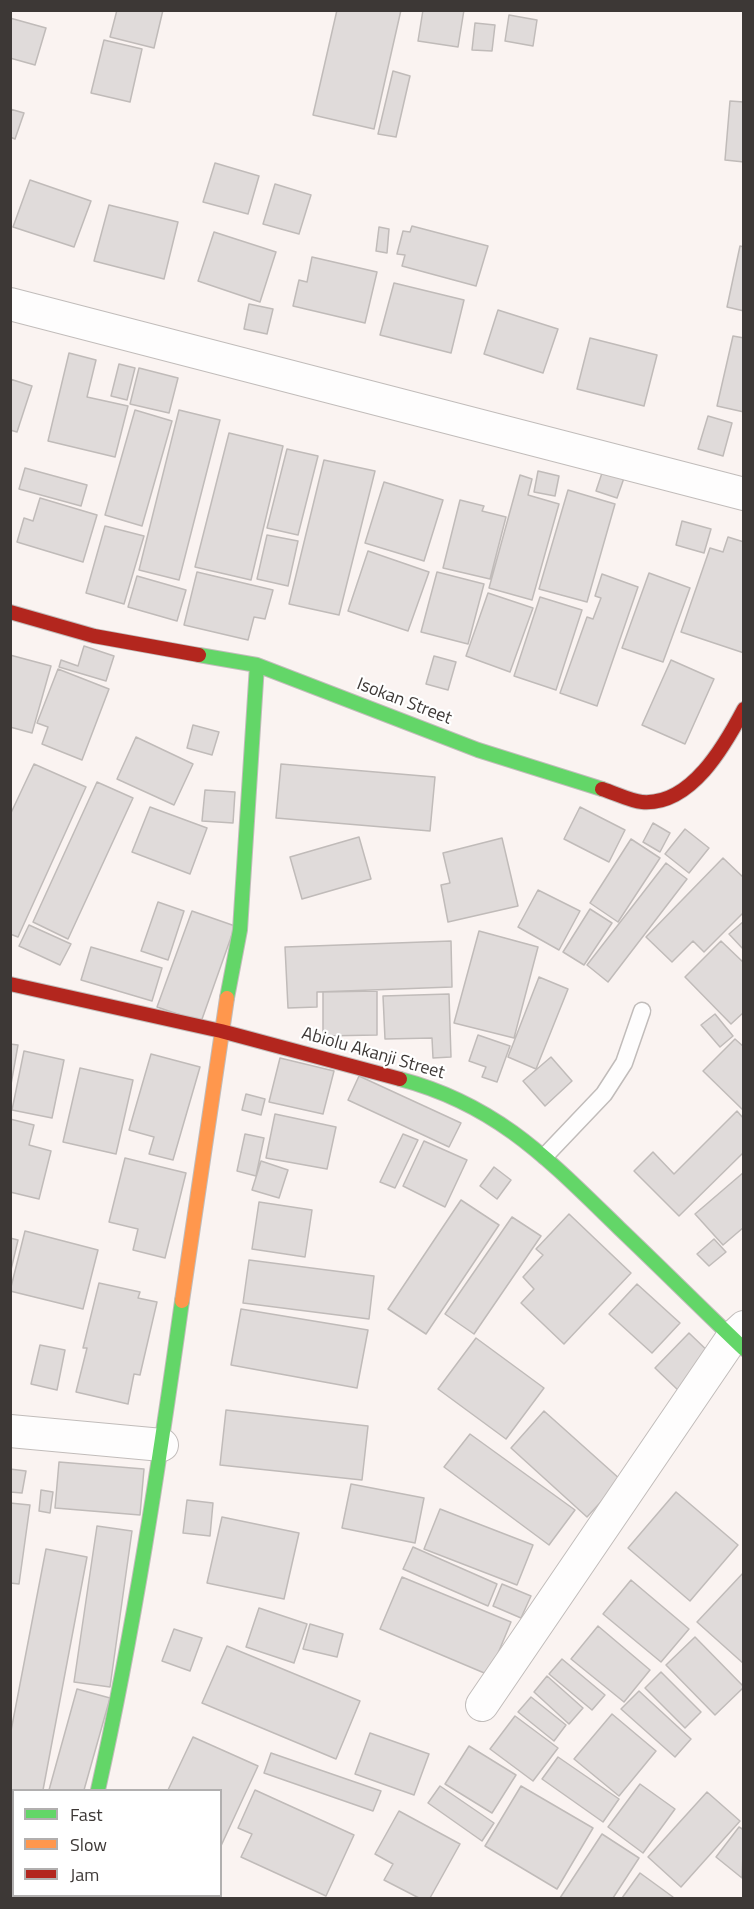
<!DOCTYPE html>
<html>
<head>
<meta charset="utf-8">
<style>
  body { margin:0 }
  #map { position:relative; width:754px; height:1909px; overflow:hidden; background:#faf3f1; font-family:"Titillium Web",sans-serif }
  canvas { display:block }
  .frame { position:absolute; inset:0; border:12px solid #3d3836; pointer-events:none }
  .legend { position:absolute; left:12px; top:1789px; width:210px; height:108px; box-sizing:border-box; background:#fff; border:2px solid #b1afaf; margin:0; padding:8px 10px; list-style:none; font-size:18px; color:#3d3836 }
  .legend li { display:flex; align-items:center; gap:12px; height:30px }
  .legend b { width:30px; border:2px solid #b1afaf }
</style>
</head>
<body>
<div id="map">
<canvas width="754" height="1909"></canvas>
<div class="frame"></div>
<ul class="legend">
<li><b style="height:8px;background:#63d668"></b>Fast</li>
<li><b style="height:8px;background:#ff974d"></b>Slow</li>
<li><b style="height:8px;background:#b3261e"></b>Jam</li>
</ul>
</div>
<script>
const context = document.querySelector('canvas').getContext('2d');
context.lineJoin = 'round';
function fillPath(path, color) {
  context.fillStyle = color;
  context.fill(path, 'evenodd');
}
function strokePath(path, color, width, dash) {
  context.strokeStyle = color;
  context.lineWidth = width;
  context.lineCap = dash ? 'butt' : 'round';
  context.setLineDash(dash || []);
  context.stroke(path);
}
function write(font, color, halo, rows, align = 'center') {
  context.font = font + ' "Titillium Web",sans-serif';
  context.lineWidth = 4.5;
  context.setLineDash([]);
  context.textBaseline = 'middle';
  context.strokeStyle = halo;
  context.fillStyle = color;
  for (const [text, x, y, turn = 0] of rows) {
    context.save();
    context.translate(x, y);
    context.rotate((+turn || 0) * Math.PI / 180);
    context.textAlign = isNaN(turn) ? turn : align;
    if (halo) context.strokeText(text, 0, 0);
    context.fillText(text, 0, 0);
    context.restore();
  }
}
const building = new Path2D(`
  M117,10H163L154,48L110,37Z
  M337,10H401L374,129L313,115Z
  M423,10H464L458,47L418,41Z
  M509,15L537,20L533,46L505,41Z
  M10,18L46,28L35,65L10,58Z
  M475,23L495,25L492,51L472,50Z
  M104,40L142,49L130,102L91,93Z
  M393,71L410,76L396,137L378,134Z
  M730,101L744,102V162L725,160Z
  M10,109L24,113L15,139L10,137Z
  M215,163L259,176L248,214L203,202Z
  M30,180L91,201L74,247L13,227Z
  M275,184L311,195L299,234L263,224Z
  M109,205L178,222L164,279L94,261Z
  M412,226L488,246L476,286L402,266L405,255L397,254L403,231L410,232Z
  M379,227L389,229L387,253L376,251Z
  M214,232L276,252L260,302L198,281Z
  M740,246L744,247V311L727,307Z
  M312,257L377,272L365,323L293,306L299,280L307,282Z
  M394,283L464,300L451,353L380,335Z
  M249,304L273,309L267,334L244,329Z
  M498,310L558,329L543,373L484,354Z
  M733,336L744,338V412L717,406Z
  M590,338L657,355L644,406L577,389Z
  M69,353L96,360L87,397L128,406L115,457L48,441Z
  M119,364L135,368L127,400L111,396Z
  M139,368L178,378L169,413L130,404Z
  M10,379L32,386L17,432L10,430Z
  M135,410L172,421L142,526L105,515Z
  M179,410L220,420L179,580L139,570Z
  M708,416L732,423L723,456L698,449Z
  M229,433L283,446L251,580L195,567Z
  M287,449L318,456L298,535L267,528Z
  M324,460L375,471L339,615L289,604Z
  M25,468L87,485L81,506L19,489Z
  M603,470L624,478L617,498L596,491Z
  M538,471L559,476L555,496L534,492Z
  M520,475L532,479L528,495L559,504L532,600L489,588Z
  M384,482L443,500L424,561L365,543Z
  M568,490L615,504L587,602L539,589Z
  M40,498L97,515L83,562L17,542L24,518L33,521Z
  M460,500L484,506L482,511L506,517L490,579L443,568Z
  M682,521L711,529L704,553L676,545Z
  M105,526L144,536L124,604L86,593Z
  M267,535L298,541L288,586L257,579Z
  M728,537L744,542V653L681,632L710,548L723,552Z
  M368,551L429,572L408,631L348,611Z
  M197,572L273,590L265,619L254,617L248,640L184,625Z
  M437,572L484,584L468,644L421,632Z
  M649,573L690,588L663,662L622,648Z
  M602,574L638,587L597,706L560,693L587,617L593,619L601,598L595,596Z
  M137,576L186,590L177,621L128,607Z
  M488,593L533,608L510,672L466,656Z
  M540,597L582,610L556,690L514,676Z
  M84,646L114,656L106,681L59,667L61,660L78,666Z
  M10,655L51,666L32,733L10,727Z
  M434,656L456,662L448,690L426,684Z
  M671,660L714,679L685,744L642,725Z
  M58,669L109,689L82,760L42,744L48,727L37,723Z
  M193,725L219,732L212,755L187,748Z
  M136,737L193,764L174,805L117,779Z
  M34,764L86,787L18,937L10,934V815Z
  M281,764L435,777L430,831L276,818Z
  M97,782L133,798L68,939L33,922Z
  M205,790L235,792L233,823L202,821Z
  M150,807L207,828L190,874L132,852Z
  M580,807L625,830L609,862L564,839Z
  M653,823L670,833L660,852L643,842Z
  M685,829L709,848L689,873L665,854Z
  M359,837L371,879L302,899L290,857Z
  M502,838L518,906L448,922L441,885L450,883L443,853Z
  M631,839L660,858L618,922L590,903Z
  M723,858L744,878V912L704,952L693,941L672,962L646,937Z
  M666,863L687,879L608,982L587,965Z
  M538,890L580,911L559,950L518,927Z
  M158,902L184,911L168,960L141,951Z
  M590,909L612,923L584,965L563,952Z
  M192,911L235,926L201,1022L157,1007Z
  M744,921V950L729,934Z
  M29,925L71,944L60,965L19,946Z
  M479,931L538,947L514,1038L454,1023Z
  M451,941L452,987L317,992V1007L288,1008L285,947Z
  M721,941L744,963V1012L731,1024L685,977Z
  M91,947L162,968L152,1001L81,980Z
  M539,977L568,989L536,1069L508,1057Z
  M377,991V1035L323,1036V992Z
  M449,994L451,1057L433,1058L432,1038L385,1039L383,996Z
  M715,1014L733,1036L720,1047L701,1025Z
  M478,1035L510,1046L497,1082L482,1077L486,1067L469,1061Z
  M735,1039L744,1047V1111L703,1071Z
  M10,1044L18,1045L10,1090Z
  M24,1051L64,1060L52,1118L12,1110Z
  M151,1054L200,1067L173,1160L149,1154L154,1137L129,1130Z
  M551,1057L572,1081L545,1106L523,1081Z
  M280,1058L334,1071L323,1114L269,1102Z
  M80,1068L133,1080L116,1154L63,1142Z
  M359,1076L461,1123L449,1147L348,1100Z
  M246,1094L265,1099L261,1115L242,1110Z
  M737,1111L744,1119V1152L679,1216L634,1171L653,1152L674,1174Z
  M275,1114L336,1127L327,1169L266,1158Z
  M10,1119L34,1125L29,1145L51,1151L39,1199L10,1192Z
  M245,1134L264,1138L256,1176L237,1171Z
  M403,1134L418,1140L395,1188L380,1182Z
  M424,1141L467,1160L445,1207L403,1186Z
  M125,1158L186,1173L165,1258L133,1250L138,1229L109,1222Z
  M261,1161L288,1170L279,1198L252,1190Z
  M494,1167L511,1180L497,1199L480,1186Z
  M744,1172V1227L723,1245L695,1214Z
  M461,1200L499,1225L426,1334L388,1309Z
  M259,1202L312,1210L305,1257L252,1249Z
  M569,1214L631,1273L564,1344L521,1303L534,1289L523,1277L543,1255L536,1249Z
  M512,1217L541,1236L474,1334L445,1314Z
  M25,1231L98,1250L83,1309L10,1291Z
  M10,1238L18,1240L10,1274Z
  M714,1239L726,1252L709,1266L697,1254Z
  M249,1260L374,1276L369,1319L243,1303Z
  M99,1283L140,1292L138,1298L157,1302L140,1375L134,1374L128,1404L76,1392L87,1348H83Z
  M637,1284L680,1323L652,1353L609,1314Z
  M241,1309L368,1330L357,1388L231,1365Z
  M689,1333L714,1357L680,1392L655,1368Z
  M476,1338L544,1388L506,1439L438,1389Z
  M40,1345L65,1350L57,1390L31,1384Z
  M226,1410L368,1426L362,1480L220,1465Z
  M544,1411L621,1480L587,1517L511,1448Z
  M470,1434L575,1510L549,1545L444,1467Z
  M59,1462L144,1469L140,1515L55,1508Z
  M10,1469L26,1471L22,1493L10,1492Z
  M351,1484L424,1498L415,1543L342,1528Z
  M41,1490L53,1492L50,1513L39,1511Z
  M676,1492L738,1545L690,1601L628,1548Z
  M187,1500L213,1503L210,1536L183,1533Z
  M10,1503L30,1505L19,1584L10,1583Z
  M440,1509L533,1545L517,1585L424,1549Z
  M222,1517L299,1533L284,1599L207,1583Z
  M97,1526L132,1531L110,1687L74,1682Z
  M413,1547L497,1584L488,1606L403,1569Z
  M46,1549L87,1557L43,1790H14V1853H10V1736Z
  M744,1572V1664L697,1622Z
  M402,1577L511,1622L489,1675L380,1629Z
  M631,1580L689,1629L661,1662L603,1614Z
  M502,1584L531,1596L521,1618L493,1606Z
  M259,1608L307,1624L294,1663L246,1647Z
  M310,1624L343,1634L337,1657L303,1649Z
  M598,1626L650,1670L624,1702L571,1659Z
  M174,1629L202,1638L190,1671L162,1661Z
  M695,1637L744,1687L715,1715L666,1665Z
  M227,1646L360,1701L336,1759L202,1703Z
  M562,1659L605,1695L592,1710L549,1674Z
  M661,1672L701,1712L685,1728L645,1688Z
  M547,1676L583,1708L569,1724L534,1692Z
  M77,1689L110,1698L84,1790H49Z
  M639,1691L691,1739L675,1757L621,1709Z
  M531,1697L566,1725L554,1741L518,1712Z
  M612,1714L656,1751L619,1796L574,1759Z
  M515,1716L558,1748L533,1781L490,1749Z
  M370,1733L429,1754L414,1795L355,1774Z
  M193,1737L258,1766L220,1848V1790H168Z
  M469,1746L516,1775L492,1813L445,1784Z
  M271,1753L381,1791L373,1811L264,1773Z
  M558,1757L619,1799L603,1822L542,1779Z
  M640,1784L675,1809L643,1853L608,1827Z
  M440,1786L494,1823L482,1841L428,1803Z
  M521,1786L593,1828L557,1889L485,1846Z
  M255,1790L354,1835L326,1896L241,1857L252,1834L238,1828Z
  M707,1792L740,1821L681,1887L648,1857Z
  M399,1811L460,1844L430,1898H419L384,1880L393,1864L375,1854Z
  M739,1827L744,1830L742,1878L716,1857Z
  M602,1834L639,1858L613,1898H560Z
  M640,1873L673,1897L672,1898H622Z`);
const lane = new Path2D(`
  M545,1156L604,1094L624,1063L642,1011`);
const street = new Path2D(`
  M10,304L744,494
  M10,1431L162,1445
  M482,1705L732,1338L744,1327
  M75,1898L76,1896`);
const fast = new Path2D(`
  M199,655L257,665L478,750L602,789
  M227,998L240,930L257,665
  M400,1079C498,1105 549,1160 619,1228C661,1268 702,1309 744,1349
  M98,1790C134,1629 159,1465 182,1301`);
const slow = new Path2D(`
  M182,1301L227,998`);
const jam = new Path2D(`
  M10,612L94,636L199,655
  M602,789C615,793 630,801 642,802C691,806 725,745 744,709
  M10,984L221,1031L400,1079`);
const streetNames = [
  ["Isokan Street",404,702,21],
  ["Abiolu Akanji Street",373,1054,16]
];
fillPath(building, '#e0dbda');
strokePath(building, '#c0bbb9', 1.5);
strokePath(lane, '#c1bcba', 19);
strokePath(street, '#c1bcba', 34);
strokePath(fast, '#c1bcba', 16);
strokePath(slow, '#c1bcba', 16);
strokePath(jam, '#c1bcba', 16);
strokePath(lane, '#fefdfd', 16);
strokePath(street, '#fefdfd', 32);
strokePath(fast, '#63d668', 14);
strokePath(slow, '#ff974d', 14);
strokePath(jam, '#b3261e', 14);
write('18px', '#3d3836', '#fff', streetNames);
</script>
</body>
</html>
